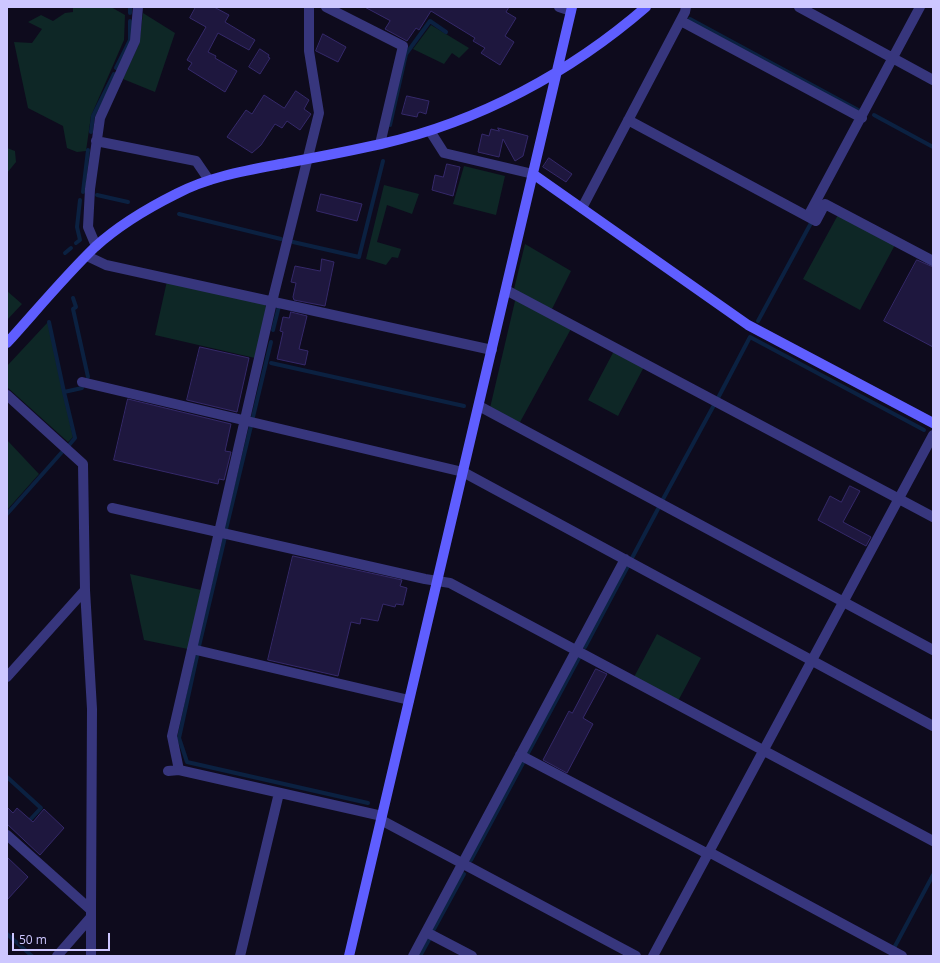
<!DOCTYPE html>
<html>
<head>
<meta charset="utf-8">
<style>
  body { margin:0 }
  #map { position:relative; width:940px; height:963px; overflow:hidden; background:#0e0b1d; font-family:"Open Sans",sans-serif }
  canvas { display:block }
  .frame { position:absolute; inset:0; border:8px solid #cdc7ff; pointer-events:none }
  .scale { position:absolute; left:12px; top:933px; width:98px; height:18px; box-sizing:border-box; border:2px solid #cdc7ff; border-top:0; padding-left:5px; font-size:12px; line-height:14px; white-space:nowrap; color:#cdc7ff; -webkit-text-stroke:3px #0e0b1d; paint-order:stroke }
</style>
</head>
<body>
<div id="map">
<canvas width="940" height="963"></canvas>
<div class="frame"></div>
<div class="scale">50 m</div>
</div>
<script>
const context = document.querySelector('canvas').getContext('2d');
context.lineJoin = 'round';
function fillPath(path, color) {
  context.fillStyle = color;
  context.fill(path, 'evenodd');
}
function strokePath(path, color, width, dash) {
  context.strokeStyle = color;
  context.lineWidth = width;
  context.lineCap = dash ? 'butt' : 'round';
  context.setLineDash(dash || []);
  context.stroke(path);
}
const green = new Path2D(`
  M73,7H111L125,15L124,40L91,116L86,151L77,152L67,148L63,126L28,108L14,42L32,43L42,29L28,22L41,15L53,21L65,13L73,12Z
  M143,13L175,33L155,92L123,79L139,44Z
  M431,25L469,48L459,58L452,53L444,64L413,49Z
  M7,148L15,151L16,162L7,173Z
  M464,166L505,176L496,215L453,204Z
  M384,185L419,194L412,214L387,205L377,242L401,249L398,258L392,257L386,265L366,259Z
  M839,213L896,243L860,310L803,279Z
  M525,244L571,271L551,311L514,289Z
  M167,281L264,303L267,308L255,358L155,335Z
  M7,291L22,304L7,320Z
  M518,299L572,327L519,424L490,408L515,301Z
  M48,322L73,437L68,442L7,387V366Z
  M615,349L645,365L618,416L588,400Z
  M7,440L39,474L7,510Z
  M130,574L201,590L188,649L144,640Z
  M657,634L701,658L678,701L634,677Z`);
const stream = new Path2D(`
  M130,13V7
  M690,19L860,111
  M116,68L130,40V21
  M874,115L933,147
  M390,125L406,54L430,21L446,32
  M91,132L93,116L114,74
  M83,192L88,150
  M97,195L128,202
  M179,214L281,239
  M293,242L359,257L383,161
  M76,243L80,240L77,227L80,200
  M65,253L71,248
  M73,298L76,307L73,309L88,377
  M758,321L811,223
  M49,322L64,392L82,388
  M273,330L279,306
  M271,363L464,406
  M64,392L75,438L70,444
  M718,398L750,337L924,430
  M253,417L271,342
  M662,501L714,405
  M7,514L62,452
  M226,529L251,426
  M632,558L659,507
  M199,646L225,537
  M585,647L628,566
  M197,656L179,738L187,762L368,803
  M528,753L580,656
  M7,777L41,808L28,822
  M471,860L523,763
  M434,929L464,874
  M7,934L32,956
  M894,948L933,875
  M420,956L430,938`);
const building = new Path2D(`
  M196,7H214L229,15L225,22L255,40L249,50L218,33L208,52L216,56L215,58L237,71L225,92L188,69L192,63L187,60L206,27L190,18Z
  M365,7H509L506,12L516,18L505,36L514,42L500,65L481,53L485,48L473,41L475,38L431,11L419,30L416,28L407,41L385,29L390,21Z
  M323,34L346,47L338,62L316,51Z
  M260,49L269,55L268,57L270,58L260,74L249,67Z
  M296,91L309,100L304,109L311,114L300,130L287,121L282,128L275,124L261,145L252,153L227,137L246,110L252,114L264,95L284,108Z
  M407,96L429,101L426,114L420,112L418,113L417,117L402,114Z
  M498,128L528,136L523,156L515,161L503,139L499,157L478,152L482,134L489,136L491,129L499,131Z
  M549,158L572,174L566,182L543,167Z
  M447,164L460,167L453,196L432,190L435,175L443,177Z
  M321,194L362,204L357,221L317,211Z
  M322,259L334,262L325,306L294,300L293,297L296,283L291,282L295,266L320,271Z
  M917,260L933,267V347L884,321Z
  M291,312L307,316L299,349L308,351L305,365L277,359L283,332L280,331L283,317L289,318Z
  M200,347L249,358L237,412L187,400Z
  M128,399L231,424L225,451L231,452L224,480L219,479L218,484L114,460Z
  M850,486L860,491L843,522L871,537L866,546L818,520L830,496L841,502Z
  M293,556L402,580L400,586L407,588L403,605L396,604L395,607L383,604L378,621L361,618L360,624L351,622L338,676L268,660Z
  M596,669L607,674L583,718L593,724L567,773L543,760L569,711L572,713Z
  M7,807L13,813L17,808L33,822L44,809L64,828L40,855L7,824Z
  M7,857L28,877L7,900Z`);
const street = new Path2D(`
  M326,7L403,46L380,144
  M559,7L571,11
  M799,7L933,80
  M681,21L862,118
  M628,120L816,221L825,204L933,261
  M430,131L444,153L533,174
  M96,141L196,161L209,180
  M582,208L685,12L686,7
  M808,216L920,7
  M96,246L88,227L90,189L100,118L135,41L138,7
  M87,256L106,265L492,350
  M506,290L933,517
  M82,382L463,472L933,726
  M7,395L83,464L85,590L92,709L91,910V917L57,956
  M479,406L933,650
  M112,508L425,579L450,583L933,841
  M192,649L409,700
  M7,677L85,590
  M520,755L708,854
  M179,770L172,736L272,302L319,113L309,51V7
  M168,771L179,770L382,816
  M381,820L636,956
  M7,835L91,910
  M709,852L902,956
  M91,917V956
  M426,932L472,956
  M240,956L279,793
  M413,956L625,559
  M653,956L933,435`);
const secondary = new Path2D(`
  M533,174L748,325L933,423
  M7,343C36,311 64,277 95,247C118,226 148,208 176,194C210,176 249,170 286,163C318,157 350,151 381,144C479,122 571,72 646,7
  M349,956L572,7`);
fillPath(green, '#0e2726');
strokePath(stream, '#0b2141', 4);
fillPath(building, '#1e173e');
strokePath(building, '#35296a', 1);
strokePath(street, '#37367d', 10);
strokePath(secondary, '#5f5eff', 10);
</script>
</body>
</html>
